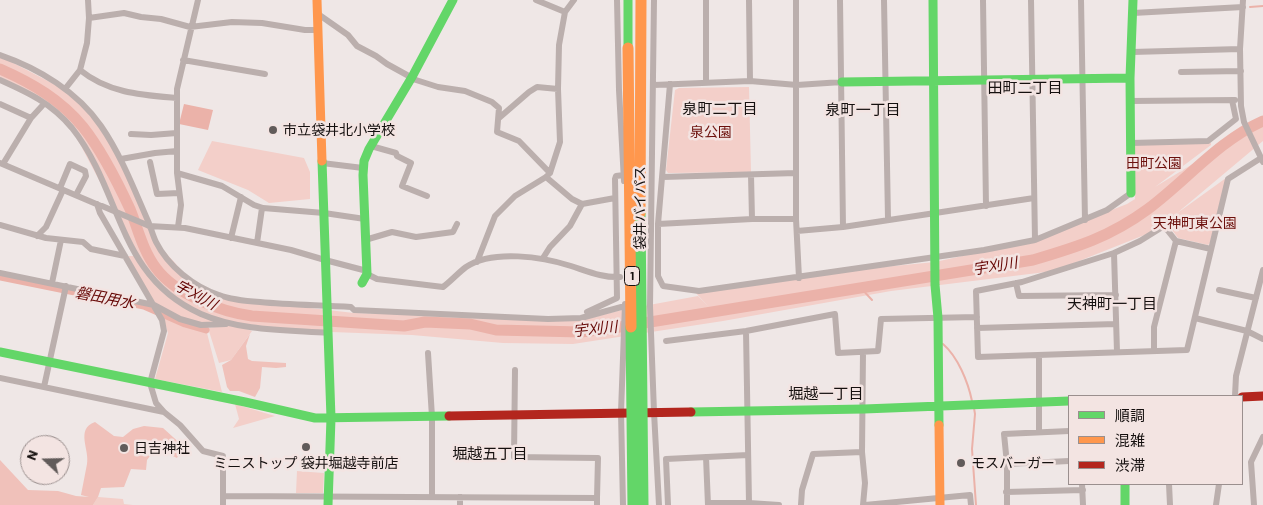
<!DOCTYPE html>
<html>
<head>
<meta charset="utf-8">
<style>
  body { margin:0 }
  #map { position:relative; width:1263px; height:505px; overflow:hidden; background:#efe7e6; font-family:Barlow,"Noto Sans JP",sans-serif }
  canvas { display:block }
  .legend { position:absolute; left:1068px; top:395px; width:175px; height:90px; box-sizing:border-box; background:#f3e4e2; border:1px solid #9a8f8e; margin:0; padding:6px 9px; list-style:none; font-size:15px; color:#15100f }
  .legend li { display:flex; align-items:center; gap:10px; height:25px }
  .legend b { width:25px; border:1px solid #9a8f8e }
  .north { position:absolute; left:20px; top:435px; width:50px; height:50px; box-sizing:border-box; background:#f3e4e2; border:1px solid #9a8f8e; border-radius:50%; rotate:291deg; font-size:14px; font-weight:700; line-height:20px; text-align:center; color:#15100f }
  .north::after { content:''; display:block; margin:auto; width:18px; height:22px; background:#615b5a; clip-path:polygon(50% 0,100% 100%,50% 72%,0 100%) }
</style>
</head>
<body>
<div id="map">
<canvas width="1263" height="505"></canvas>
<ul class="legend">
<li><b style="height:6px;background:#63d668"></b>順調</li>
<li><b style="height:6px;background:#ff974d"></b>混雑</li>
<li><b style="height:6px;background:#b3261e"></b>渋滞</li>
</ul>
<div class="north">N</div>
</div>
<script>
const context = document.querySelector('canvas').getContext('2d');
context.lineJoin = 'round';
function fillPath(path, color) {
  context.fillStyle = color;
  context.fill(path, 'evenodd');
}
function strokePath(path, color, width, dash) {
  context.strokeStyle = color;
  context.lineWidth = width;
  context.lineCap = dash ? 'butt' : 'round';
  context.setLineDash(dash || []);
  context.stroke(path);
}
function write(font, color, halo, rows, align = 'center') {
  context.font = font + ' Barlow,"Noto Sans JP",sans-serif';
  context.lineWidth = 5;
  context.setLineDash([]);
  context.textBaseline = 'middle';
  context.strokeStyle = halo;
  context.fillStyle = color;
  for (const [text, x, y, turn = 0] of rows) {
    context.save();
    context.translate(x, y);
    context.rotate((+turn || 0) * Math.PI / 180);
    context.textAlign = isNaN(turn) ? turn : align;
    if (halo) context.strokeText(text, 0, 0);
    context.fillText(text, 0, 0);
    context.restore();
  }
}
const green = new Path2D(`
  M0,56L67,91L89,112L111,141L157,243L194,284L222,298L354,313L586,319L622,310L698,296L708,306L694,291L842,271L935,262L1035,240L1127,204L1135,199L1134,146L1136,145L1211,143V145L1155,187L1263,121V141L1176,214L1226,178L1210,243L1208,245L1178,238L1166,222L1157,230L1054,271L891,291L723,321L573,344L503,343L412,335L278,330L237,325L252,331L231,360L219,363L208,328L235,324L205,326L178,318L154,305L128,256H136L128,235L71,127L43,101L0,80Z
  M749,87L751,172L668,173L666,170L675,90L679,88Z
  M212,141L304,158L310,172V199L269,203L248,190L198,170Z
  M163,317L207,333L222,392L155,379L168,333Z
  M235,404L275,416L233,428L239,419Z
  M297,471L324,473L323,493H296Z
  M98,497L123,499L124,504L133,505H93Z`);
const forest = new Path2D(`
  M250,334L246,346L248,359L252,361L286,363V367L276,368L262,367L260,388L255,397L239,391H230L227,387L222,365L231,360Z
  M95,422L114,436L123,437L133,429L144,426L163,428L183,446L177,458L156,448L147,460L146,470L131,469L124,487L101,488L98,497L93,505H0V460L28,490L58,491L76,496L89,497L81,495C83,485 85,474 87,464C90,450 75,429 95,422Z`);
const water = new Path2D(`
  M184,104L213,110L208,130L179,124Z`);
const stream = new Path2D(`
  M1250,7L1263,6
  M860,287L872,300
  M943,344C958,357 968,382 972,401
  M974,408L975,414L972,449L976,505`);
const canal = new Path2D(`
  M0,277L144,306L185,324L206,330`);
const river = new Path2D(`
  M0,69C32,83 61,100 83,127C102,151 117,181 130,209C138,229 143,251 156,268C175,294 221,312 252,316L404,326L425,322L470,324L496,330L581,332L607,329L1033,260C1077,247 1110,237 1148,209C1187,180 1218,141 1263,121`);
const street = new Path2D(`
  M88,0L89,18
  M536,0L565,12
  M617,0L619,90L624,181
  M654,0L650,306L654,412L659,505
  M749,0L750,81
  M796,0V219L799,278
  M840,0L843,227
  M884,0L888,219
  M983,0L986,206
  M1031,0L1035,240
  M1081,0L1085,220
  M1243,0L1240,49L1241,106L1244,122L1263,162
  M1133,13L1243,7
  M318,14L348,35L357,46L376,56L387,64L416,80L438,87L465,91L492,102L499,108L497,132L519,141L550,173
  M1132,52L1240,49
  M0,55C38,68 78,92 101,126C121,155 134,189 148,221C151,228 153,236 156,242C168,266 194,287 219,295C232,300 246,301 260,302C290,305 321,305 351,307L354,310L548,319L581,318L625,306
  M183,60L265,74
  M80,70C108,93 142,95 176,98
  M1181,72L1241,71
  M0,80C29,93 51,103 72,128C123,192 116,276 201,314C240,331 286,330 328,333
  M706,82V0
  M670,84L658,224V276L663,286L699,291L984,250L1035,240L1107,210L1131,193
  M654,85L750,81L797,85L842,82
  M65,89L80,70L87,43L89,18L124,13L141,17L161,19L190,27L232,22L262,23L305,30H317
  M1131,101L1235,100
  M0,104L31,118
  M499,118L529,92L537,87L558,89
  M131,134L151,135L177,133
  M1131,143L1208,141L1236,119L1232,100
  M371,146L396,153L397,156L411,163L402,186L427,196
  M121,159L155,153L177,151
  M150,162L157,194L179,193
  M0,163L101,206
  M322,163L363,168
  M3,164L31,118L42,106
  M177,173L222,186L254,205L263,208L324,213L365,219
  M751,175L752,219
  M546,177L572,199L582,204L615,198
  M663,177L796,173
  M60,188L70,164L85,171L86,176L76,195
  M97,204L100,213L162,320L164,331L150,383L156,403L164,412L180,425L203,451L223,456V505
  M658,224L752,219H796
  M0,225L46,238L83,242L91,249L125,256
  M149,226L185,228L291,250L325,260L367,271
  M178,227L181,205L177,173V89L198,0
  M797,231L843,227L1034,198
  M37,236L46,227L63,190
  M231,238L241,197
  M365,240L392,232L416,237L453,232L457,224
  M257,243L262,208
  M1114,253L1022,282L976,291L978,357L1187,350L1228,179L1261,158
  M543,258L550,247L570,226L582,204
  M477,262L495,216L515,196L546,177L550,173L560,142L558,89L559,45L565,12L574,0
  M0,273L154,305L180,319L201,325L226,324
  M367,274L377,279L443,287C451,281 458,273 466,267C493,249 543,257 571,266C587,271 603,278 620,277
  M52,283L61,240
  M1016,283L1019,296L1116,295
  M1219,290L1256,298
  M587,312L617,298L615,179L616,176L624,175
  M1195,318L1247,331L1263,339
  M977,328L1116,324
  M746,331L749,503
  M666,341L746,331L835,314L838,353L878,351L881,319L977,317
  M1154,351V327L1176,241
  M863,352L862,452L865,483L863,505
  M1117,352L1114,253L1140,241L1164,226L1176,241L1211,249
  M428,353L432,417V497
  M1039,355V432
  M515,370L514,457L598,458L597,498
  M0,378L164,412
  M44,387L66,286
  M1235,396L1236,376L1263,270
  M706,457L708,505
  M1007,464L1069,461
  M1082,484L1083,505
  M1169,484L1170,505
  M1006,492L1083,490
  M223,496L597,498V505
  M708,503H749L779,505
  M460,505V497
  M623,505L621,412L625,304
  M668,505L666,459L748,455
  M801,505L802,490L813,454L862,452
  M865,505L970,495L971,505
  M1007,505V464L1004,434L1069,431
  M1216,505L1219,484
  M1254,505L1251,462L1263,437`);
const fast = new Path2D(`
  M628,0V48
  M933,0L935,285L938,318L939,425
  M842,82L1130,78
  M322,161L331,418L328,505
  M1131,193L1130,78L1133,0
  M362,283L367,274L363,175L364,161L369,149L412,77L453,0
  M0,352L245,402L315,418L449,416
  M691,412L864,409L1069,401
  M1125,484V505`);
const slow = new Path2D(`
  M317,0L322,161
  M939,425L940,505`);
const jam = new Path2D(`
  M1242,397L1263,396
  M449,416L691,412`);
const streetBridge = new Path2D(`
  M102,206L147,225`);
const fastBridge = new Path2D(`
  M640,213L643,505
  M631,327L633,505`);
const slowBridge = new Path2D(`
  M628,48L631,327
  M640,213L641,0`);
const markers = [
  [273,130,5,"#615b5a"],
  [306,447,5,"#615b5a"],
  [124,448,5,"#615b5a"],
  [961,463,5,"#615b5a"]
];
const shields = [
  [632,276,15]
];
const shieldNames = [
  ["1",632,276]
];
const poiNames = [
  ["市立袋井北小学校",283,130],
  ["日吉神社",134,448],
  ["ミニストップ 袋井堀越寺前店",306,463,"center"],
  ["モスバーガー",971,463]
];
const parkNames = [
  ["泉公園",711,132],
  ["田町公園",1154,163],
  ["天神町東公園",1195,223]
];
const streetNames = [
  ["袋井バイパス",640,208,-90]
];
const neighbourhoodNames = [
  ["田町二丁目",1025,88],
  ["泉町二丁目",720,109],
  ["泉町一丁目",863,110],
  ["天神町一丁目",1112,304],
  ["堀越一丁目",826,394],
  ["堀越五丁目",490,454]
];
const waterNames = [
  ["宇刈川",995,266,-9],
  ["宇刈川",196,295,28],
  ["磐田用水",105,298,11],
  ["宇刈川",595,329,-6]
];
fillPath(green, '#f3cfc9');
fillPath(forest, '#f0c1ba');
fillPath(water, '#ebb2a9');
strokePath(stream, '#ebb2a9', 2);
strokePath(canal, '#ebb2a9', 7);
strokePath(river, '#ebb2a9', 11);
strokePath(street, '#bbafad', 6);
strokePath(fast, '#63d668', 9);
strokePath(slow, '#ff974d', 9);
strokePath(jam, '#b3261e', 9);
strokePath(streetBridge, '#bbafad', 6);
strokePath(fastBridge, '#63d668', 11);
strokePath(slowBridge, '#ff974d', 11);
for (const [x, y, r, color] of markers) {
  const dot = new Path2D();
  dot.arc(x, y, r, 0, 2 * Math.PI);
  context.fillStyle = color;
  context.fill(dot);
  strokePath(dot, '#f3e4e2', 2);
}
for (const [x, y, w] of shields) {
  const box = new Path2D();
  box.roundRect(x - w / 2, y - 9.5, w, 19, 4);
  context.fillStyle = '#f3e4e2';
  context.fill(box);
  strokePath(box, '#15100f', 1);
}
write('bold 12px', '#15100f', null, shieldNames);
write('14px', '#15100f', '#f3e4e2', poiNames, 'left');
write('14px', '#6c100c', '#f3e4e2', parkNames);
write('14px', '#15100f', '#f3e4e2', streetNames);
write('15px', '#15100f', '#f3e4e2', neighbourhoodNames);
write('italic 15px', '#670907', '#f3e4e2', waterNames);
</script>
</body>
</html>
